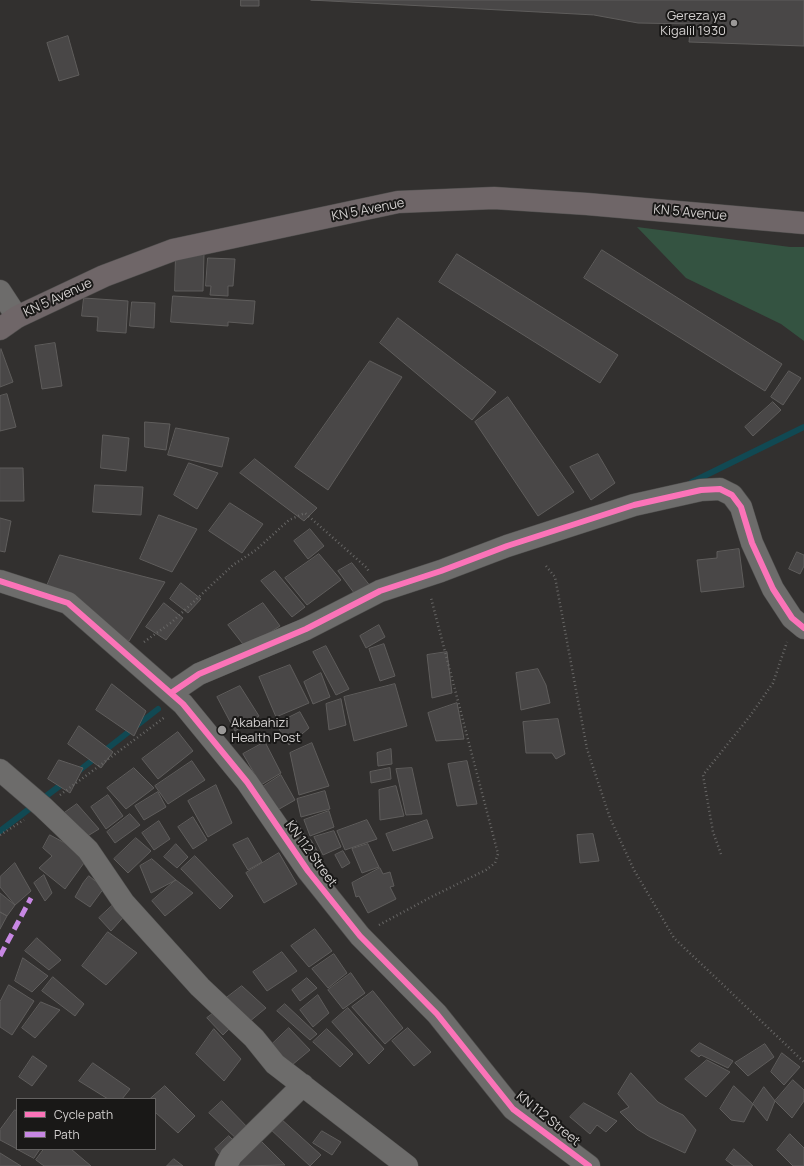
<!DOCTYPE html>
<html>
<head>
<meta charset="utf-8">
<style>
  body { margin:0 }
  #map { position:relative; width:804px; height:1166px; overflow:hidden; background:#32302f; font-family:Manrope,sans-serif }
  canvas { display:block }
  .legend { position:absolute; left:16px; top:1098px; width:140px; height:52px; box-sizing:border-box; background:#191817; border:1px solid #646261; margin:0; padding:5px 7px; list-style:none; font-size:12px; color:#d4d1d0 }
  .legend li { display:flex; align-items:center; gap:8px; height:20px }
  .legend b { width:20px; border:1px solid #646261 }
</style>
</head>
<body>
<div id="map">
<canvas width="804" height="1166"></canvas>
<ul class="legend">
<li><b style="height:5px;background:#fb73b8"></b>Cycle path</li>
<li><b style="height:5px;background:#c787e3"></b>Path</li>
</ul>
</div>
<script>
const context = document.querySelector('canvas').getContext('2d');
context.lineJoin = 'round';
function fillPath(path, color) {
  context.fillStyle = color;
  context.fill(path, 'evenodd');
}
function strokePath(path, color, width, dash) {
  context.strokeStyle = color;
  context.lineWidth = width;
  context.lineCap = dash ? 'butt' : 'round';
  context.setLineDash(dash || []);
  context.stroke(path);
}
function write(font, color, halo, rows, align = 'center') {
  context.font = font + ' Manrope,sans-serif';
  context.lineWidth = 4;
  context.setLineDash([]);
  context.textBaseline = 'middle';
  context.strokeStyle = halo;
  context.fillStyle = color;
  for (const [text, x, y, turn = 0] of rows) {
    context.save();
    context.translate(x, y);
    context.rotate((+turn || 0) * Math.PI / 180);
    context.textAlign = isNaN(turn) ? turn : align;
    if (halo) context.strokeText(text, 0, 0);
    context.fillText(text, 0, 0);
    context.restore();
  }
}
const green = new Path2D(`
  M637,227L790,247H804V341L781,324L686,278Z`);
const stream = new Path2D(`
  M692,482L804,427
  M76,773L158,709
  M0,831L66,781`);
const building = new Path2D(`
  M241,0H259V6H241Z
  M311,0H804V46L689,42L691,24L638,23L594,15Z
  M68,36L79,75L59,81L47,43Z
  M602,250L782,364L765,391L584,278Z
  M176,254H204L203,291H175Z
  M457,254L618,355L600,383L439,282Z
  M208,258L235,259L233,286H228V296L210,295L211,286H206Z
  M173,296L255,301L253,324L228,322V326L171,322Z
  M84,298L128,301L126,333L97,331L98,317L82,316Z
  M132,302L155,303L154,328L130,326Z
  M398,318L496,392L472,420L380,343Z
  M55,343L62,386L42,389L35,346Z
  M1,349L13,382L0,387V350Z
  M370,361L402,377L328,490L295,467Z
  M789,371L801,378L783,405L771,397Z
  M7,394L16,427L0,431V396Z
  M508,397L574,492L538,516L475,422Z
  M773,402L781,410L753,436L745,427Z
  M145,422L170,424L166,450L145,447Z
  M176,428L229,438L222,467L168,455Z
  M103,435L129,438L126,471L101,468Z
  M598,454L615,483L591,500L570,467Z
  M255,459L317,508L304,521L240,473Z
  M189,463L218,473L197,509L174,495Z
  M0,468H23L24,501H0Z
  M95,485L143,487L141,515L93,512Z
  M230,503L263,524L242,553L209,531Z
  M159,515L197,529L172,572L140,559Z
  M0,518L11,521L5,552L0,551Z
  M310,529L324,546L308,559L294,541Z
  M739,549L744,587L701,592L697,560L717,558V552Z
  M797,552L804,555V566L800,574L789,569Z
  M319,554L341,580L307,605L285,578Z
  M60,555L165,582L129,641L44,593Z
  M352,563L375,592L360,601L338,571Z
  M275,571L305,607L292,617L261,581Z
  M181,583L201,599L188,613L170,599Z
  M164,603L183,618L166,640L146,627Z
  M263,603L280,626L246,648L228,625Z
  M379,625L385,637L366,648L360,636Z
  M384,644L395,676L380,681L369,649Z
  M326,646L349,689L336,695L313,652Z
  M447,652L452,693L432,698L427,655Z
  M290,665L309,703L276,717L259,677Z
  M538,669L546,685L550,703L521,710L516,673Z
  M321,673L330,697L313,704L304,682Z
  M112,684L146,711L134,736L96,710Z
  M395,684L407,726L354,741L344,697Z
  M240,686L259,716L235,731L217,697Z
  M341,699L346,725L329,730L326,704Z
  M457,703L464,739L436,741L428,713Z
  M300,712L309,728L289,745L276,724Z
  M558,719L565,754L556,759L552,753H526L523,722Z
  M79,726L113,752L101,768L68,744Z
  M178,732L193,751L158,779L142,759Z
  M265,742L281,773L261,785L243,754Z
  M312,743L329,786L299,795L290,753Z
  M391,749L392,764L378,766L377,753Z
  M59,760L83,768L70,793L48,779Z
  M192,761L205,780L168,804L155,786Z
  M467,761L477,804L457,806L448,764Z
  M134,768L154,788L126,809L107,788Z
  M390,768L391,779L371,783L370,772Z
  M412,768L422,814L406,815L396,769Z
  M281,775L295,800L274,812L261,788Z
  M216,785L232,823L208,837L188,801Z
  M396,786L404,816L380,820L379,790Z
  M325,791L330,809L301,817L297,799Z
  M158,792L166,807L144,820L135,806Z
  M108,795L123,816L106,829L91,807Z
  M77,804L99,829L86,837L63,814Z
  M329,811L334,827L310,836L304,820Z
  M130,814L140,825L115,843L107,832Z
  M193,817L207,840L193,849L178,827Z
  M295,819L307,840L298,845L285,824Z
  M367,820L377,839L345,850L337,831Z
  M427,820L433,838L393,851L386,834Z
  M159,821L170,839L154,850L142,833Z
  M334,831L341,847L323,855L314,837Z
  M593,834L599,861L580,863L577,835Z
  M50,835L89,856L65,889L39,868L52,856L43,848Z
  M136,838L151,851L128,873L114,859Z
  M248,838L262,862L248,870L233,845Z
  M311,840L320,856L308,863L299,847Z
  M176,844L188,857L177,868L164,857Z
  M368,844L379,867L362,873L352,849Z
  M343,851L350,863L342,868L335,855Z
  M279,853L297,884L264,903L246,873Z
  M195,856L233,896L220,909L181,869Z
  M152,859L176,880L151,893L140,866Z
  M15,863L31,891L15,905L0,887V877Z
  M380,868L383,874L390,872L394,886L390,887L396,899L368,913L359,896L356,897L352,883Z
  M44,875L52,893L45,901L34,883Z
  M89,876L104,888L90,907L75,897L83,883Z
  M176,880L193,893L165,916L152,901Z
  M0,893L15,905L7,916L0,912Z
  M113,905L127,913L111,931L99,918Z
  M0,912L7,916L0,929Z
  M315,929L332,951L309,967L291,946Z
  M108,932L137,953L106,985L82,966Z
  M37,938L61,960L49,970L25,951Z
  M282,952L297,971L267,991L253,972Z
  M334,954L347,973L328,988L312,969Z
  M23,958L48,976L32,992L15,981Z
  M351,973L365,993L343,1009L328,990Z
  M53,977L84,1004L75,1016L42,991Z
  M307,978L317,988L300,1001L292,990Z
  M9,985L34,1001L12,1035L0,1027V1002Z
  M242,986L266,1008L249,1022L225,999Z
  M373,991L403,1028L385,1044L352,1007Z
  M318,995L329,1013L313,1027L300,1010Z
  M41,1002L60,1010L35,1038L22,1028Z
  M285,1004L317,1034L310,1040L277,1011Z
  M348,1008L384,1049L369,1064L332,1022Z
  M219,1009L234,1024L223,1035L207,1018Z
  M289,1028L310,1050L286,1070L267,1049Z
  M408,1028L431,1052L414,1066L392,1041Z
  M214,1029L241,1059L224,1081L196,1054Z
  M327,1029L353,1054L340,1067L313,1042Z
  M700,1043L733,1061L728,1068L701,1055L699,1057L691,1051Z
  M765,1044L774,1057L748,1076L735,1063Z
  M782,1053L800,1067L784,1085L771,1072Z
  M33,1056L47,1066L32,1086L19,1077Z
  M707,1060L730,1072L706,1097L685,1079Z
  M93,1063L130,1089L122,1099H108L79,1081Z
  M631,1073L658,1102L670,1109L683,1115L696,1130L685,1153L650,1137L637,1129L620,1112L629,1107L618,1094Z
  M793,1080L804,1090V1101L792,1118L775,1101Z
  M165,1086L195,1116L178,1133L155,1112V1099H150Z
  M734,1086L753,1104L744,1122L731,1120L720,1109Z
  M764,1087L775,1101L767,1121L753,1104Z
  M222,1101L251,1131L240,1142L209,1113Z
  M584,1103L617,1121L606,1132L597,1125L590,1134L570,1117Z
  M15,1110L17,1111V1149L0,1140V1130Z
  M280,1118L321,1155L310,1166L269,1128Z
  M322,1131L341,1142L332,1155L313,1143Z
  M790,1134L804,1148V1166H793L777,1150Z
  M229,1136L239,1146L224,1160L215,1149Z
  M256,1136L285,1165L239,1166L231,1158Z
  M17,1149H40L34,1158Z
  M44,1149H71L91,1166H44L36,1160Z
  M734,1149L753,1166H734L726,1160Z
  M0,1153L21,1166H0Z
  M174,1159L183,1166H167Z`);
const path = new Path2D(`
  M546,566L555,577L587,749L610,818L634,870L674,938L804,1062
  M144,642L172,622L233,565L256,550L289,520L305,513L367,568L369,572
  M60,795L165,717
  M0,835L24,820
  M721,854L713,832L703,775L750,716L773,683L787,642
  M379,925L433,896L486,870L495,863L498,854L431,598`);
const minor = new Path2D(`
  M0,291L17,317
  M0,581L68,603L183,704L247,782L308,871L360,936L437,1014L513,1109L589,1166
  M171,693L199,674L306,629L380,591L441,571L507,546L634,505L701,490L720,489L732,495L741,507L752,543L773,589L792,618L804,628
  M0,770L43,807L88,850L124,903L200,987L254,1038L275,1064L407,1166
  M226,1166L231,1156L303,1085`);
const major = new Path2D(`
  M0,329L17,317L104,276L173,250L398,202L494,198L587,204L804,223`);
const quiet = new Path2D(`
  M0,956L31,898`);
const cycleway = new Path2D(`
  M0,581L68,603L183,704L247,782L308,871L360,936L437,1014L513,1109L589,1166
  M171,693L199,674L306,629L380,591L441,571L507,546L634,505L701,490L720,489L732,495L741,507L752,543L773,589L792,618L804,628`);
const markers = [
  [734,23,4,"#9b9998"],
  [222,730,5,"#9b9998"]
];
const poiNames = [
  ["Gereza ya",726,16],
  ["KigaliI 1930",726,31],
  ["Akabahizi",231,723,"left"],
  ["Health Post",231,738,"left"]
];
const streetNames = [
  ["KN 5 Avenue",368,210,-11],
  ["KN 5 Avenue",690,213,5],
  ["KN 5 Avenue",58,298,-25],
  ["KN 112 Street",311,854,54],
  ["KN 112 Street",548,1119,39]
];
fillPath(green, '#345341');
strokePath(stream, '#114953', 6);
fillPath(building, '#494747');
strokePath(building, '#5f5d5c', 1);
strokePath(minor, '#4e4d4c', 23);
strokePath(major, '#4e4d4c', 23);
strokePath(path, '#686766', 2.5, [1, 3]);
strokePath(minor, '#6d6c6b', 22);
strokePath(major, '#6f6668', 22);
strokePath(quiet, '#c787e3', 5, [10, 5]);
strokePath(cycleway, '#fb73b8', 6);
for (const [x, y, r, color] of markers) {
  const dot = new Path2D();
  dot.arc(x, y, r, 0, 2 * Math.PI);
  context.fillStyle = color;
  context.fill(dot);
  strokePath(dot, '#191817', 1.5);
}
write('13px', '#d4d1d0', '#191817', poiNames, 'right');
write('13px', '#d4d1d0', '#191817', streetNames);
</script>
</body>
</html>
